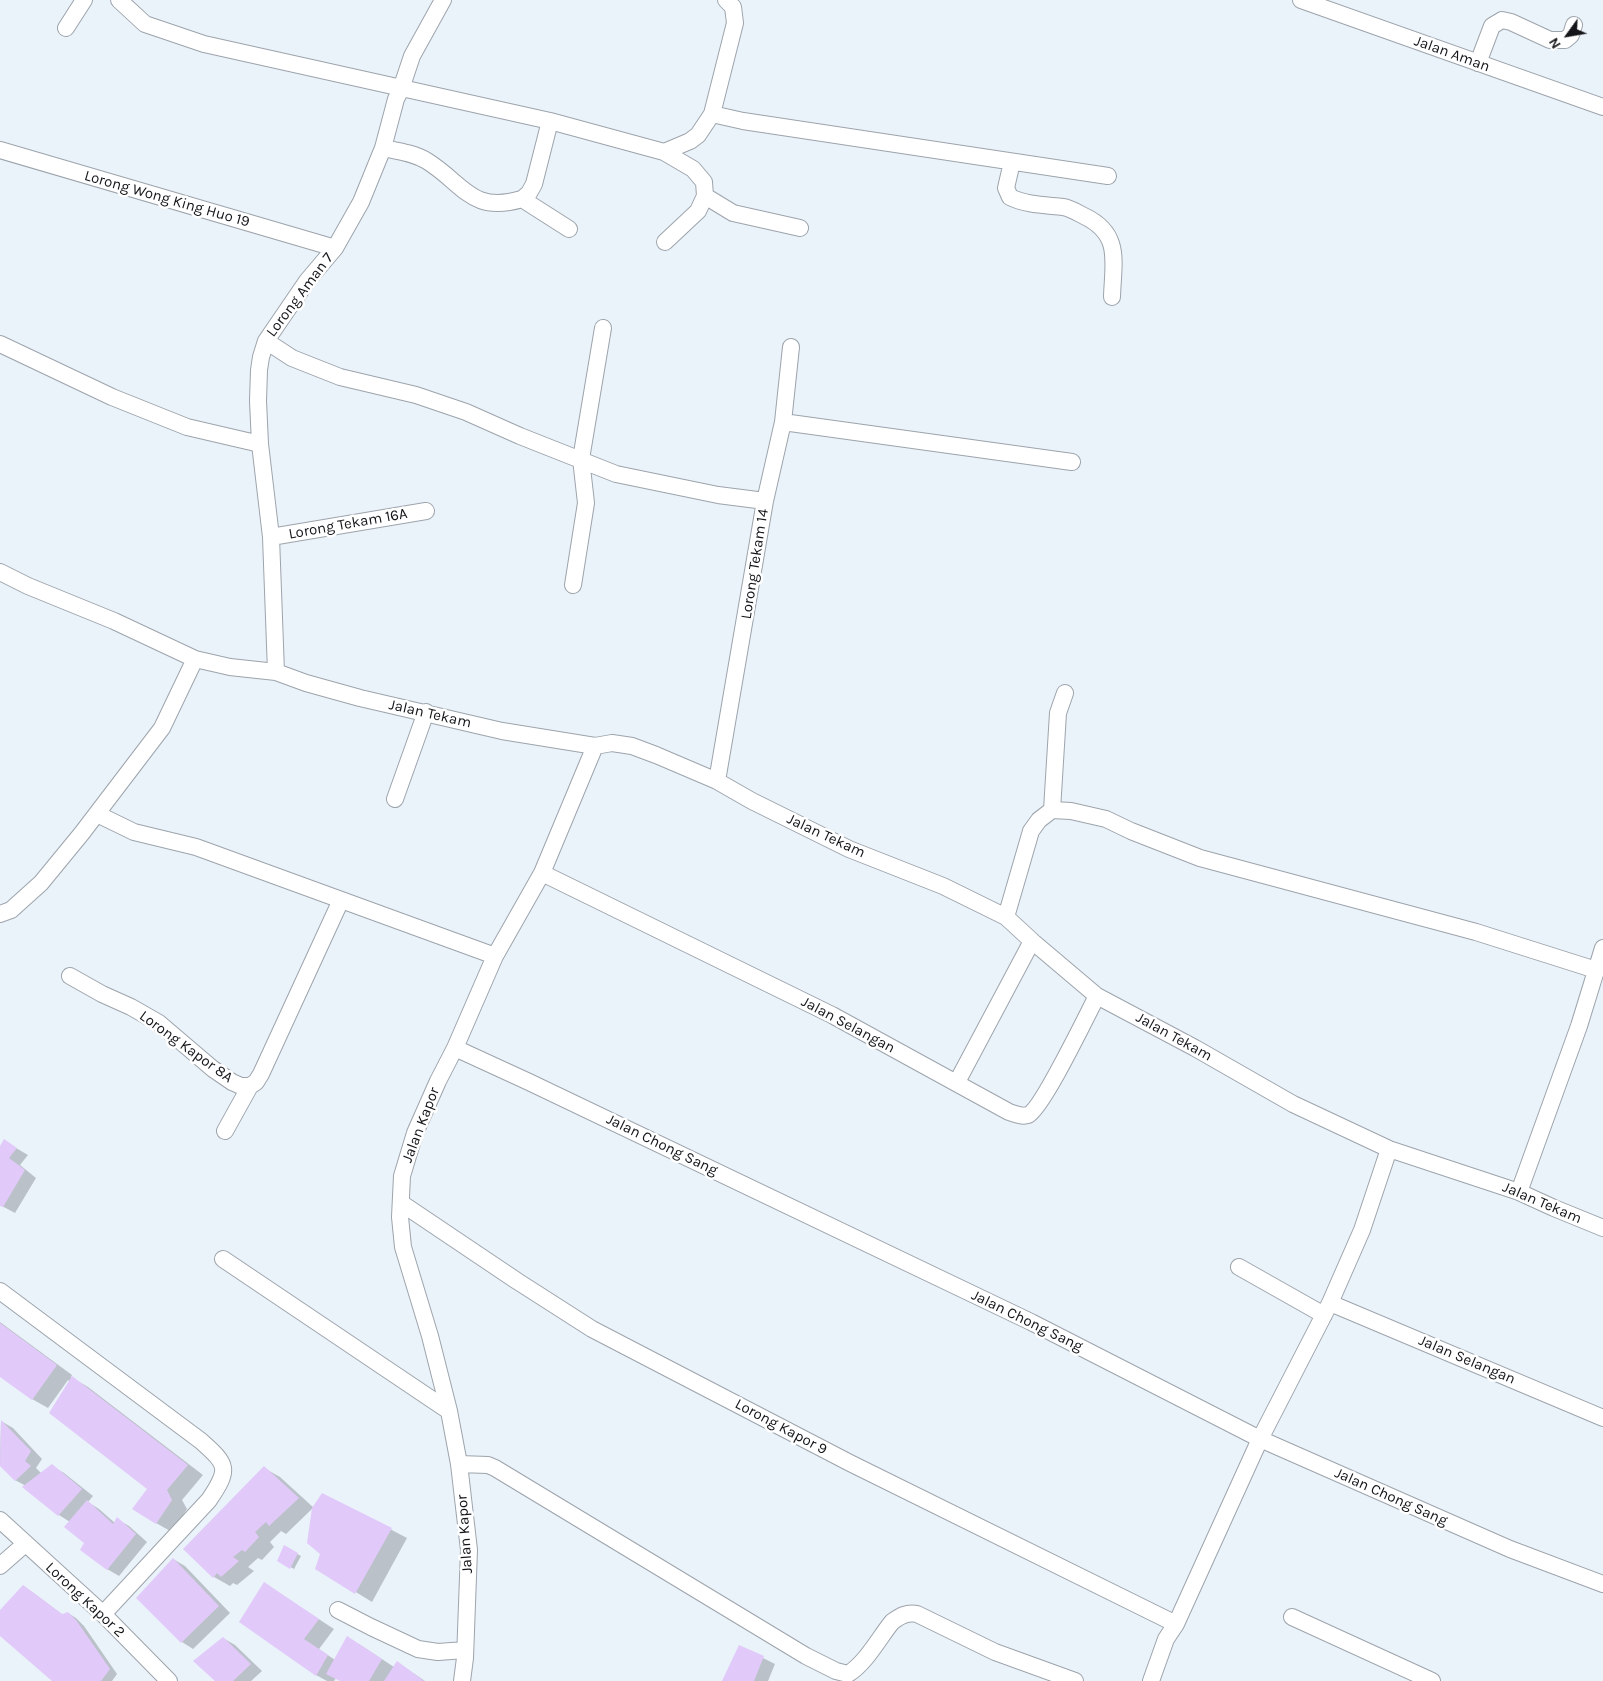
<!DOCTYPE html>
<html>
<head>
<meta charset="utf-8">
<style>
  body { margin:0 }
  #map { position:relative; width:1603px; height:1681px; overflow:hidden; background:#eaf2fa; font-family:Karla,sans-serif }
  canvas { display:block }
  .north { position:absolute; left:1543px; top:10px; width:50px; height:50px; -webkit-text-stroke:4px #fff; paint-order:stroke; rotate:238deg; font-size:14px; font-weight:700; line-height:20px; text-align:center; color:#131518 }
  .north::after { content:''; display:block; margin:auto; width:18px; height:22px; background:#131518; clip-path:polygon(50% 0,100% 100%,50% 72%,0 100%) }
</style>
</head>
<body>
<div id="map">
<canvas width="1603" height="1681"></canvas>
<div class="north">N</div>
</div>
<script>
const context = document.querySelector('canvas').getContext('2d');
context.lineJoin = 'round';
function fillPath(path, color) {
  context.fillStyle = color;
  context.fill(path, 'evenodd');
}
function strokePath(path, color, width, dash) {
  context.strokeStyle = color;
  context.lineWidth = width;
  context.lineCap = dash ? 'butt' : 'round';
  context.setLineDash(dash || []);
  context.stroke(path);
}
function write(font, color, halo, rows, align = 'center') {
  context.font = font + ' Karla,sans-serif';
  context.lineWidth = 5;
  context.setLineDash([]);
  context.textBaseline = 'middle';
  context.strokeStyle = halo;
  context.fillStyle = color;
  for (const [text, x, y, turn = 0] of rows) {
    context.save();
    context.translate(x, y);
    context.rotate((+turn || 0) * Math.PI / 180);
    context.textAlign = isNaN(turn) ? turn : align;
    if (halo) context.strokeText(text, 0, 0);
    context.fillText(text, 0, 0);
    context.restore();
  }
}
const shadow = new Path2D(`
  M4,1141L28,1155L20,1165L36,1178L15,1213L0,1205V1148Z
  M0,1322L72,1375L71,1377L88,1387L203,1475L182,1500L187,1509L172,1532L156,1523L148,1488L70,1382L68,1380L48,1408L32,1399L0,1376Z
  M1,1421L13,1428L42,1459L36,1468L42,1474L52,1466L64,1473L93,1496L88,1502L99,1509L115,1523L117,1519L129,1526L147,1542L119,1576L107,1569L70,1522L59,1515L24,1487L26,1486L15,1480L0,1465Z
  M264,1468L280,1477L314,1508L323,1494L407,1538L372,1602L317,1568L322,1554L313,1508L286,1534L281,1531L270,1542L274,1547L262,1560L258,1558L248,1567L254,1571L237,1585L233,1583L230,1586L214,1577Z
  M284,1547L301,1556L294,1569L278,1560Z
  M173,1559L185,1566L230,1613L193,1649L182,1642Z
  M265,1584L334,1629L319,1649L335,1660L359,1644L394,1667L397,1662L425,1681H342L336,1678L334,1681H327L316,1675Z
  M31,1591L63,1615L68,1613L76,1618L84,1626L117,1674L112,1681H54L0,1635V1612Z
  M223,1638L235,1645L262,1671L251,1681H217Z
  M763,1658L775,1664L768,1681H724Z`);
const building = new Path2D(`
  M4,1139L17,1148L9,1158L25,1170L3,1207L0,1206V1146Z
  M0,1323L57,1365L32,1400L0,1377Z
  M72,1376L188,1465L167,1490L172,1500L156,1524L132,1509L147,1489L49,1413Z
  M1,1420L31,1451L25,1461L31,1466L15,1481L0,1466Z
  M52,1464L82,1489L58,1516L22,1487Z
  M264,1466L299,1498L269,1526L266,1522L255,1532L259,1537L245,1552L242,1550L233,1557L239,1561L221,1577L217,1573L213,1578L183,1549Z
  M322,1493L392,1528L355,1594L315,1569L320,1554L307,1543L312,1508Z
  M87,1500L113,1524L117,1517L136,1534L107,1570L80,1550L84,1543L64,1527Z
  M284,1545L298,1553L290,1569L277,1561Z
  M173,1558L219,1606L181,1643L136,1598Z
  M264,1582L319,1619L304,1639L328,1655L316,1676L239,1622Z
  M23,1585L62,1614L68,1612L76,1620L110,1669L101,1681H52L0,1636V1610Z
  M347,1636L382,1659L369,1681H340L326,1674Z
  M223,1637L251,1664L233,1681H215L193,1661Z
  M739,1645L764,1656L754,1681H722Z
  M397,1661L424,1681H384Z`);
const minor = new Path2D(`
  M119,0L145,24L204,44L550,121L664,152L693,169L704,182L705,196L733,213L800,228
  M1301,0L1603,107
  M66,28L84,0
  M1478,63L1492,26L1502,20L1511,22L1550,40H1565L1571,35L1574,25
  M712,114L743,121L1108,176
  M383,148C398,151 414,153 427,161C464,184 471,214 522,199L569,229
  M0,150L335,248
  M664,152L690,141L698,135L712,114L735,23L733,7L726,0
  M1012,162L1006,188L1010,197C1026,205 1045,205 1063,207C1070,208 1078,213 1084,216C1122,234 1113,262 1112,297
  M522,199L529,193L534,184L550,121
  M665,242L698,211L705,196
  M266,341L292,358L340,377L416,395L466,412L520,436L616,474L718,495L765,501
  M0,344L112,397L187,427L260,444
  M783,422L1072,462
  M271,537L426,511
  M0,572L28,586L114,621L195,659L230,667L276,672L306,683L360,698L502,731L595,746L612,743L632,746L656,755L717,781L752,801L849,849L943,886L1006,917L1032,941L1097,996L1195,1048L1293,1104L1389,1149L1519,1192L1554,1208L1603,1228
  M573,585L586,503L581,459L603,328
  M276,672L271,537L260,444L258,401L259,370L261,357L266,341L307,281L335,248L361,202L383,148L396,99L401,89L412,56L443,0
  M717,781L765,501L783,422L791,347
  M395,799L426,712
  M1052,810L1071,811L1106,819L1131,831L1200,858L1476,932L1596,970
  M97,814L134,832L196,847L495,956
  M542,873L832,1015L1009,1112C1015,1114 1022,1117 1028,1115C1042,1109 1087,1015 1097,996
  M0,914L11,910L41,883L82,833L162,728L195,659
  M1006,917L1031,831L1039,820L1052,810L1058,713L1065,693
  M70,976L102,994L131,1007L159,1023L213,1069L232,1082L241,1086H250L256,1082L261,1074L341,900
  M455,1048L529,1082L1031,1322L1260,1439L1510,1549L1603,1584
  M957,1082L1032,941
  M225,1131L250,1086
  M1519,1192L1579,1026L1603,948
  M401,1203L517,1281L592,1329L850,1463L1176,1624
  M223,1259L449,1411
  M1239,1267L1324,1315
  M0,1291L201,1441C228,1465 230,1469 209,1500L103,1614
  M1330,1303L1603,1418
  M459,1464L488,1465L495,1468L806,1656L836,1671L848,1674C866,1663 879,1638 892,1622C900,1616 907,1612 917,1614L995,1652L1075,1681
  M0,1520L103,1614L169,1681
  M0,1566L25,1544
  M338,1610L371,1627L418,1649L438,1652L465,1650
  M1292,1617L1432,1681
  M462,1681L465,1658L469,1550L459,1464L449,1411L430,1336L403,1247L400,1217L402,1176L415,1133L438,1081L455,1048L495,956L542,873L595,746
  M1151,1681L1166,1639L1176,1624L1260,1439L1330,1303L1362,1230L1389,1149`);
const streetNames = [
  ["Jalan Aman",1452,54,20],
  ["Lorong Wong King Huo 19",167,199,16],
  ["Lorong Aman 7",300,295,-53],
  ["Lorong Tekam 16A",348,524,-10],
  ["Lorong Tekam 14",755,564,-81],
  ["Jalan Tekam",430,714,13],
  ["Jalan Tekam",826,836,25],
  ["Jalan Selangan",848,1025,28],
  ["Jalan Tekam",1174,1037,29],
  ["Lorong Kapor 8A",186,1047,36],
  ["Jalan Kapor",421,1125,-69],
  ["Jalan Chong Sang",662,1145,26],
  ["Jalan Tekam",1542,1203,23],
  ["Jalan Chong Sang",1027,1321,26],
  ["Jalan Selangan",1467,1360,23],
  ["Lorong Kapor 9",781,1427,28],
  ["Jalan Chong Sang",1391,1497,24],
  ["Jalan Kapor",465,1534,-94],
  ["Lorong Kapor 2",85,1600,43]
];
fillPath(shadow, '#0003');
fillPath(building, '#e1c9f9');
strokePath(minor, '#9da4ac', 18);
strokePath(minor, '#fff', 16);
write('15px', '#131518', '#fff', streetNames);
</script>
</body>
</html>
